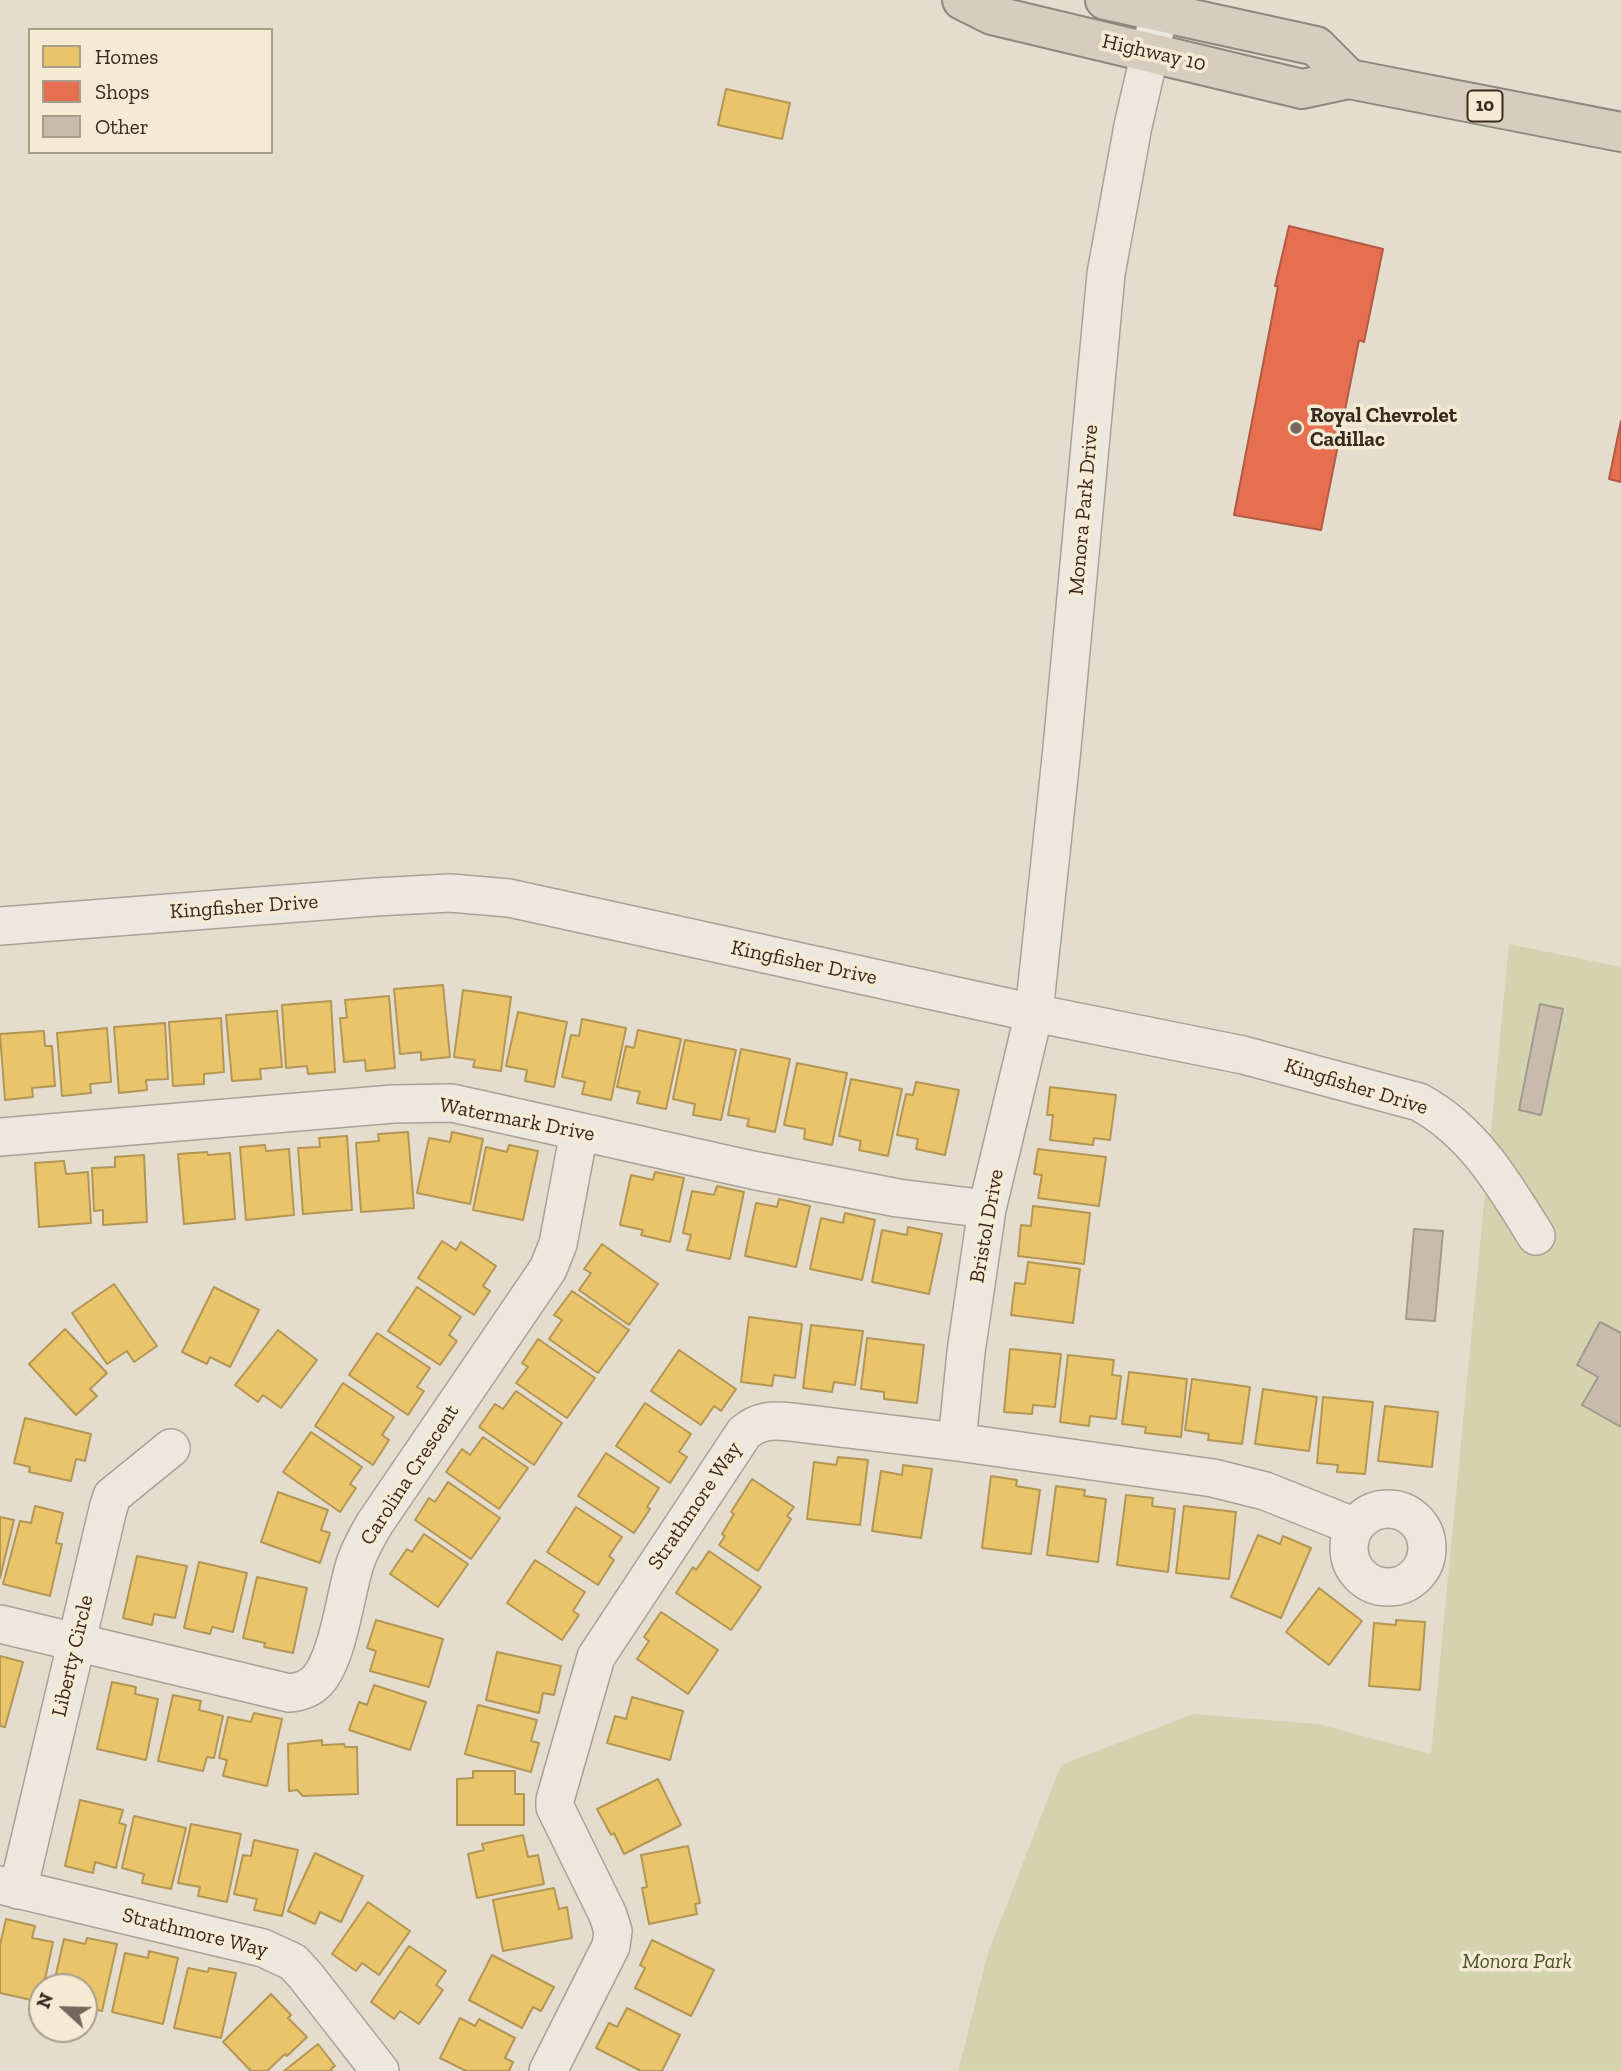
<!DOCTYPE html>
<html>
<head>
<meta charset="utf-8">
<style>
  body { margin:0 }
  #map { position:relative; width:1621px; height:2071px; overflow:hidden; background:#e4dccd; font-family:"Zilla Slab",serif }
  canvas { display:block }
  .legend { position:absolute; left:28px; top:28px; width:245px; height:126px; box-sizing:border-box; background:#f5ead4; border:2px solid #a99d8c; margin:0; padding:9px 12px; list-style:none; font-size:21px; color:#382a1f }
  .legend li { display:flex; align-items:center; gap:14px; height:35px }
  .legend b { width:35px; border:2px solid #a99d8c }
  .north { position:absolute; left:28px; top:1973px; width:70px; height:70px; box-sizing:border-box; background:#f5ead4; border:2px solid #a99d8c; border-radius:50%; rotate:292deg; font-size:19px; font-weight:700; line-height:28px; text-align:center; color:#382a1f }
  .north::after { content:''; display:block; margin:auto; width:24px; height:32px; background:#74685c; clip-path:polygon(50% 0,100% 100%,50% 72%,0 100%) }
</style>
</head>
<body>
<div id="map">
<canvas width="1621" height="2071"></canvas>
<ul class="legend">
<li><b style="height:19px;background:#e9c46a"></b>Homes</li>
<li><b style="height:19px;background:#e76f51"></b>Shops</li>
<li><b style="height:19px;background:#c7bbae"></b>Other</li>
</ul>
<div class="north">N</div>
</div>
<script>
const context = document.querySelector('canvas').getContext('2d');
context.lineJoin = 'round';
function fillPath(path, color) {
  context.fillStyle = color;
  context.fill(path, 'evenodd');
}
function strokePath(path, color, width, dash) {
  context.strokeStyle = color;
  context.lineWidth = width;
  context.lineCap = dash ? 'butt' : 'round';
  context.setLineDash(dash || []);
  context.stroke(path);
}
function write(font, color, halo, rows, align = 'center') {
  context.font = font + ' "Zilla Slab",serif';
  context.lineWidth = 7;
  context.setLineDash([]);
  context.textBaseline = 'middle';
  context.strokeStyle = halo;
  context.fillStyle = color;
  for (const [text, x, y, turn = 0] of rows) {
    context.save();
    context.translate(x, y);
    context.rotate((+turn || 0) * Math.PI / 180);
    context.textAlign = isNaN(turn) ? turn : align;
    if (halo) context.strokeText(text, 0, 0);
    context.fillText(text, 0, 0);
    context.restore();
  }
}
const green = new Path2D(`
  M1509,944L1621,967V2071H958L988,1953L1061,1765L1193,1714L1318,1724L1431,1754Z`);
const homes = new Path2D(`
  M726,89L790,103L782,139L718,125Z
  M443,985L450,1057L421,1060V1052L400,1054L394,989Z
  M463,990L511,997L501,1071L473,1067L475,1060L454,1057Z
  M389,996L395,1068L366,1071L365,1060L344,1062L340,1018H347L345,1000Z
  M331,1001L335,1072L308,1074L307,1066L286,1068L282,1005Z
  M277,1011L282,1067L260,1069L261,1079L232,1081L226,1015Z
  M518,1012L567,1022L554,1087L525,1081L527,1070L506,1066Z
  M221,1018L224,1072L204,1074V1084L173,1086L169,1022Z
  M582,1019L626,1028L611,1100L582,1094L585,1082L562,1077L571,1035L579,1036Z
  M165,1023L168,1079L146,1080L147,1090L119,1093L114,1027Z
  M107,1028L111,1082L90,1084L91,1093L62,1096L57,1033Z
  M638,1030L681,1039L666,1109L637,1103L640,1092L617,1087L626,1046L634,1048Z
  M44,1031L45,1046H52L55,1086L32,1088L33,1097L5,1100L0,1034Z
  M685,1040L736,1050L721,1120L693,1115L695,1104L673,1099Z
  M741,1049L790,1059L775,1132L747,1126L749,1119L728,1115Z
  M797,1063L847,1073L832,1145L804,1139L805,1129L784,1125Z
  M851,1079L902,1089L888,1156L859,1150L861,1141L839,1136Z
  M916,1082L959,1090L945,1155L916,1149L918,1139L897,1135L906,1094L913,1095Z
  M1050,1087L1116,1095L1110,1140L1094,1138L1093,1145L1050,1140L1053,1115H1047Z
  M408,1132L414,1208L361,1212L356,1143L379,1141L378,1134Z
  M452,1132L483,1139L470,1204L417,1193L429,1138L450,1142Z
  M347,1136L352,1210L303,1214L298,1148L320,1147L319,1138Z
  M265,1145L266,1151L289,1149L294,1215L246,1220L240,1147Z
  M509,1145L538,1151L523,1220L473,1210L486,1147L507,1152Z
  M1038,1149L1106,1157L1099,1206L1038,1198L1042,1175L1034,1174Z
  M207,1152L208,1155L230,1153L235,1219L184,1224L178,1154Z
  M144,1155L147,1222L103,1225V1210L94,1211L92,1168L115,1167V1157Z
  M64,1161L66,1174L88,1172L91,1223L39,1227L35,1163Z
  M655,1172L684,1178L670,1242L641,1235L643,1230L620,1225L631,1175L653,1180Z
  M717,1186L744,1192L730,1259L687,1250L691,1235L683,1233L692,1191L714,1195Z
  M779,1199L810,1206L796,1267L745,1256L756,1203L777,1207Z
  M1033,1206L1090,1213L1084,1264L1018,1256L1021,1225L1031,1226Z
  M845,1213L875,1220L862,1280L810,1269L821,1218L843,1223Z
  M908,1227L942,1234L929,1294L872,1282L882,1230L907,1235Z
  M442,1241L456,1250L461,1242L496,1266L483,1286L490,1291L474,1315L418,1278Z
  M602,1244L658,1284L629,1325L579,1290L591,1273L584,1269Z
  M1028,1262L1080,1269L1073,1323L1011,1315L1015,1283L1025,1284Z
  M114,1284L157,1346L134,1362L127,1351L107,1364L72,1313Z
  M214,1287L259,1310L230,1367L210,1357L207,1364L182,1352Z
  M417,1287L461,1317L449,1335L457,1341L440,1365L388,1331Z
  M572,1291L629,1330L598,1373L549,1339L562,1320L554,1315Z
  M749,1317L802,1324L795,1378L774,1375L772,1386L741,1382Z
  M811,1325L863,1331L855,1385L834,1382L832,1392L803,1388Z
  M65,1329L107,1373L90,1389L97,1396L76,1415L29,1364Z
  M278,1330L317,1360L281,1408L263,1395L258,1402L235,1385Z
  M377,1333L430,1368L417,1387L424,1391L408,1415L349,1375Z
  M867,1338L924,1345L917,1403L884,1399V1392L861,1389Z
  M538,1339L595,1378L567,1418L516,1383L528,1367L522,1363Z
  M1010,1349L1061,1354L1055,1407L1033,1405L1032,1414L1004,1412Z
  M679,1350L736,1389L721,1411L714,1406L701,1425L651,1391Z
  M1068,1355L1114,1360L1112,1375L1121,1376L1116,1419L1090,1416L1089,1426L1060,1422Z
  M1129,1372L1187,1379L1181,1437L1145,1433L1146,1427L1122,1424Z
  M1192,1379L1250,1387L1242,1444L1208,1440L1209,1434L1185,1430Z
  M343,1383L394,1417L382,1435L389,1440L373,1465L315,1426Z
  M1263,1389L1317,1397L1309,1451L1255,1444Z
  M516,1391L562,1423L534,1465L479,1427L495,1404L503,1409Z
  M1323,1397L1373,1402L1365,1474L1337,1472L1338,1465L1317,1463Z
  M645,1403L691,1434L679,1452L687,1457L670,1483L616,1446Z
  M1385,1406L1438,1412L1432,1467L1378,1461Z
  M25,1418L91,1434L85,1461L76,1459L71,1481L29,1472L30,1467L14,1463Z
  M311,1432L362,1467L350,1484L356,1488L340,1512L283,1472Z
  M483,1437L528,1468L499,1509L446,1472L462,1449L470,1455Z
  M606,1453L659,1488L647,1507L650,1509L634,1533L578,1496Z
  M838,1457L868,1460L860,1525L807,1519L814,1462L836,1465Z
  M903,1465L932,1469L921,1538L872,1531L881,1471L902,1475Z
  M991,1476L1017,1480L1016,1486L1040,1490L1031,1554L982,1548Z
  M752,1479L794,1507L787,1516L791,1519L758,1571L719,1545L725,1536L722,1534L734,1514L731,1512Z
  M448,1482L500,1518L471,1559L415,1520L429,1498L435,1502Z
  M1056,1486L1085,1490L1084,1496L1106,1499L1098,1562L1047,1555Z
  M278,1492L328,1510L321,1530L330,1533L320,1563L261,1542Z
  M1126,1495L1153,1498L1152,1506L1175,1509L1168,1572L1117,1565Z
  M35,1506L63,1513L56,1543L62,1544L50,1596L3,1584L20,1521L31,1523Z
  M1184,1506L1236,1512L1229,1579L1176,1573Z
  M576,1507L622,1537L609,1556L614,1560L598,1585L547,1552Z
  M0,1517L14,1520L0,1578Z
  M424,1534L468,1564L438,1607L390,1574L407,1549L412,1552Z
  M1258,1535L1280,1544L1283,1536L1311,1548L1281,1618L1231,1597Z
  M709,1551L761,1587L731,1630L676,1593L693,1567L696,1570Z
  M137,1556L187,1566L175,1618L154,1614L152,1625L123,1618Z
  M535,1560L585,1592L573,1611L579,1615L562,1640L507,1603Z
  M199,1562L247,1573L233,1632L212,1627L210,1634L184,1628Z
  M257,1577L307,1588L293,1653L264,1647L265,1643L243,1638Z
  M1319,1588L1362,1621L1329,1665L1286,1632Z
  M661,1612L718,1650L688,1694L637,1659L649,1641L644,1637Z
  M376,1620L443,1639L429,1687L370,1671L376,1651L367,1648Z
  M1396,1620L1425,1622L1420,1690L1369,1686L1374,1623L1396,1625Z
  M497,1652L561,1666L554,1695L543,1693L539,1713L486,1700Z
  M0,1656L23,1662L5,1727L0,1726Z
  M112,1682L136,1687L135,1694L158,1699L146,1760L97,1749Z
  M374,1685L426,1702L410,1750L349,1730L359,1702L367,1705Z
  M173,1695L201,1701L199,1710L223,1716L214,1758L207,1757L203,1771L158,1761Z
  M632,1697L683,1711L670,1760L607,1743L615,1716L626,1719Z
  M478,1705L537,1720L531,1741L539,1743L531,1772L465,1754Z
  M254,1713L282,1719L267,1786L223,1776L227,1760L219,1758L228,1717L251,1722Z
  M322,1740V1745L344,1744L345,1747H357L358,1794L303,1796L297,1790L289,1791L288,1744Z
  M473,1771H515V1794H524V1825H457V1779L473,1778Z
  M658,1779L681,1825L624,1854L614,1833L611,1835L597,1809Z
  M80,1800L123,1810L119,1823L126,1825L116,1868L95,1862L93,1873L65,1866Z
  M134,1816L186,1828L171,1889L142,1883L144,1874L122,1868Z
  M191,1824L241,1834L227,1902L198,1896L200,1887L178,1883Z
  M523,1835L528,1857L538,1855L544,1884L477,1898L468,1854L484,1850L482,1844Z
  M254,1840L298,1850L282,1916L254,1910L257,1899L234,1894L243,1855L251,1856Z
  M688,1846L700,1903L695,1904L697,1914L649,1924L642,1888L647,1887L641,1855Z
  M315,1853L363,1876L341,1922L320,1912L315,1924L288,1911Z
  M554,1888L559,1909L567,1907L572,1938L503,1951L493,1900Z
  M368,1902L410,1931L379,1975L362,1963L356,1971L332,1954Z
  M6,1919L35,1926L32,1938L53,1942L40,2002L0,1993V1945Z
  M87,1938L117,1944L102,2011L84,2007V1987H53L64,1939L85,1944Z
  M652,1940L714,1970L691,2016L635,1988L645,1968L640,1965Z
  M409,1946L446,1971L436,1985L443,1990L419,2024L400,2011L394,2019L371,2002Z
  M149,1951L178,1958L163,2024L112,2012L125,1953L148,1958Z
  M492,1955L554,1987L541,2011L533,2007L522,2028L469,2000Z
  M188,1968L208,1972L209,1968L236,1973L221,2038L174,2028Z
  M271,1994L291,2015L288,2018L307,2037L287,2056L285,2054L267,2071H251L223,2042Z
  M627,2008L680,2035L662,2071H641L596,2048L609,2023L617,2027Z
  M460,2018L475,2026L479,2019L515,2038L505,2058L513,2062L509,2071H466L440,2058Z
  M318,2044L335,2066L331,2069L332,2071H284Z`);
const shops = new Path2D(`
  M1289,226L1383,249L1364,342L1359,340L1321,530L1234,515L1278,286H1275Z
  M1621,421V482L1609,479Z`);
const building = new Path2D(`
  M1540,1004L1563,1009L1541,1115L1519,1110Z
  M1414,1229L1443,1231L1435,1321L1406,1319Z
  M1600,1322L1621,1333V1427L1582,1405L1598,1377L1577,1365Z`);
const minor = new Path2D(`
  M0,926L375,897L450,893L509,898L1034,1013L1243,1055L1419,1102C1474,1132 1504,1184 1536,1236
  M0,1137L393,1104L452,1103L752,1170L898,1198L987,1209
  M957,1442L966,1352L987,1209L1034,1013L1062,748L1106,274L1133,126L1162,0
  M1349 1548a39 39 0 1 1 78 0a39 39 0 1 1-78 0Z
  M0,1624L289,1693C300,1692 311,1688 318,1680C338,1657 345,1597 354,1567C358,1552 367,1537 375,1523L548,1269L558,1244L579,1132
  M0,1885L263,1948L293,1962L305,1975L380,2071
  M18,1890L108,1509L112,1496L171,1448
  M548,2071L611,1946L613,1931L608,1915L555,1807V1800L596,1657L744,1433C759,1420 772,1420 791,1422L957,1442L1213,1478L1265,1491L1353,1526`);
const highway = new Path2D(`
  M962,0L992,15L1302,89L1349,79L1621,132
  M1105,0L1316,46L1349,79`);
const markers = [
  [1296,428,7,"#74685c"]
];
const shields = [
  [1485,106,35]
];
const shieldNames = [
  ["10",1485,106]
];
const streetNames = [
  ["Highway 10",1154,53,13],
  ["Monora Park Drive",1084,510,-85],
  ["Kingfisher Drive",244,907,-4],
  ["Kingfisher Drive",804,963,12],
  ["Kingfisher Drive",1356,1087,17],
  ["Watermark Drive",517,1120,11],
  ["Bristol Drive",987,1226,-80],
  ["Carolina Crescent",410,1475,-57],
  ["Strathmore Way",695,1506,-56],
  ["Liberty Circle",73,1656,-77],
  ["Strathmore Way",195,1933,14]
];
const poiNames = [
  ["Royal Chevrolet",1310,416],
  ["Cadillac",1310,440]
];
const parkNames = [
  ["Monora Park",1517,1962]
];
fillPath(green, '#d4d3b0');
fillPath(homes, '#e9c46a');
strokePath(homes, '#b49654', 2);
fillPath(shops, '#e76f51');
strokePath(shops, '#b25a42', 2);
fillPath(building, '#c7bbae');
strokePath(building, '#a4988c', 2);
strokePath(minor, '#a9a196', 40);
strokePath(highway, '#8f877d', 42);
strokePath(minor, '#ece7df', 37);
strokePath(highway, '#d7cdbe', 38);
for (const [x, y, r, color] of markers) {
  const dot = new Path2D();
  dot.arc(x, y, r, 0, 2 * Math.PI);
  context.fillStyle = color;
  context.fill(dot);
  strokePath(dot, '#f5ead4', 2.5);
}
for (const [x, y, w] of shields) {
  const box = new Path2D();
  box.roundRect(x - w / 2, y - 15.5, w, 31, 5);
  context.fillStyle = '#f5ead4';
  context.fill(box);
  strokePath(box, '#382a1f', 2);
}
write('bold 19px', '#382a1f', null, shieldNames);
write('21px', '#382a1f', '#f5ead4', streetNames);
write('bold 21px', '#382a1f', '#f5ead4', poiNames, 'left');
write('italic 21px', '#495326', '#f5ead4', parkNames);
</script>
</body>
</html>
